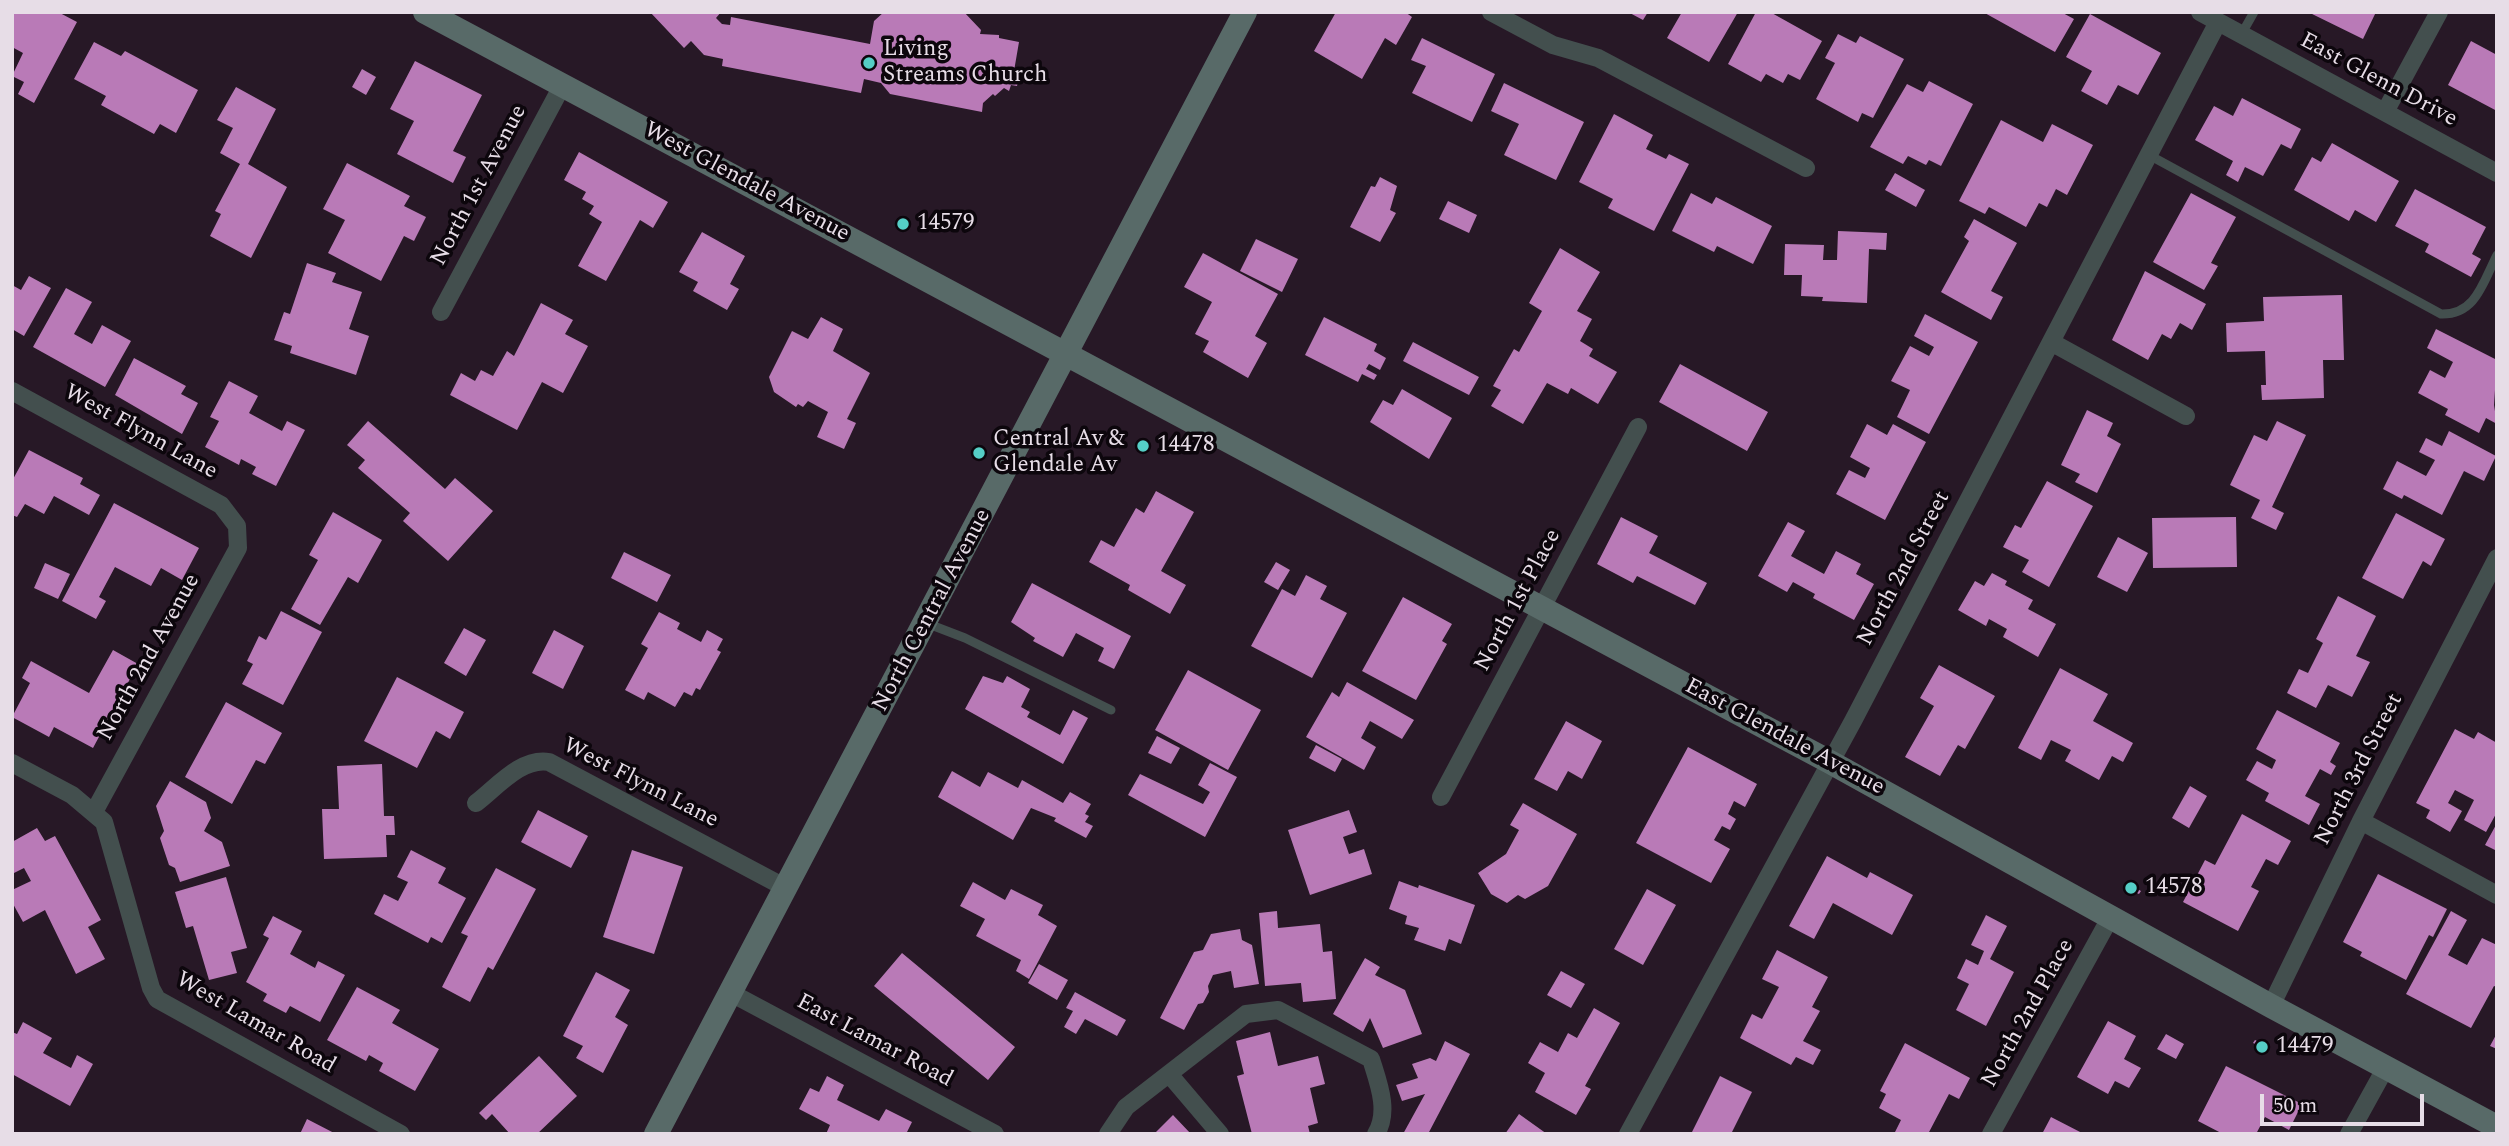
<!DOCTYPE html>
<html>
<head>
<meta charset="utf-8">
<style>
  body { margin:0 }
  #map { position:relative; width:2509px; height:1146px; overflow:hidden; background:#271826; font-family:Spectral,serif }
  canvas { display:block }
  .frame { position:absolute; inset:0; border:14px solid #e7dde7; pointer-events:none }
  .scale { position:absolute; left:2260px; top:1094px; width:164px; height:32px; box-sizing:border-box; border:4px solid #e7dde7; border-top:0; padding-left:9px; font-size:21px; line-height:24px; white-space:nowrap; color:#e7dde7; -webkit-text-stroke:5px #0c060c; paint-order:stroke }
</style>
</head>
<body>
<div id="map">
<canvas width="2509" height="1146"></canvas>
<div class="frame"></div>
<div class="scale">50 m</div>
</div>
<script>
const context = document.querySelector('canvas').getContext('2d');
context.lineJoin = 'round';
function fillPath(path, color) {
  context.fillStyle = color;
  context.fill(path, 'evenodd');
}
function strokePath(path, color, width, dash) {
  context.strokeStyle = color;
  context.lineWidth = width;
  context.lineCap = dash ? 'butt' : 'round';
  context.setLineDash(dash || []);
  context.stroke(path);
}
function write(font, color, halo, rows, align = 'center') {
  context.font = font + ' Spectral,serif';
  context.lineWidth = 7;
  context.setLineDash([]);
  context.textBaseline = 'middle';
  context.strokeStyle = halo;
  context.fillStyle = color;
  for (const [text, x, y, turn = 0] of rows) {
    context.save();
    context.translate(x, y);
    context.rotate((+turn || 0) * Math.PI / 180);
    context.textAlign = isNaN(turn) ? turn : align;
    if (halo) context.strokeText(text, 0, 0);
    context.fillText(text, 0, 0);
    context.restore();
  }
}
const building = new Path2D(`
  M12,12H58L77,22L34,103L18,94L24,82L12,76L23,53L12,47Z
  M650,12H721L716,18L722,24L730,25L731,17L870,44L874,21L884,12H964L981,30L980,34L999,35V38L1019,42L1014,71L1020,73L1017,86L1011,85L1009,91L1004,88L995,96L993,94L983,103L982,112L890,94L881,83L864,79L861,93L722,66L723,59L704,55L691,41L684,48Z
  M1336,12H1405L1412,17L1396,45L1385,38L1362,79L1314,51Z
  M1628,12H1648L1643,20Z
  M1682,12H1738L1709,62L1667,38Z
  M1756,12H1770L1822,41L1800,80L1788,74L1783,83L1766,74L1761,82L1728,64Z
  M1983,12H2061L2074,19L2055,52Z
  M2308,12H2376L2363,39Z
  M2090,14L2161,53L2138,95L2118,85L2107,105L2081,91L2092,71L2066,57Z
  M1838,34L1856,43L1860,36L1904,59L1873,118L1862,113L1858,122L1816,99L1835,63L1825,58Z
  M1422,38L1495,74L1472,122L1412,93L1426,66L1411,60Z
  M2471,41L2497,55V111L2448,85Z
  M94,42L121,56L125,51L198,90L176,133L160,124L154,134L101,105L106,96L74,79Z
  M415,61L482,95L453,151L466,157L453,183L397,154L414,121L390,109Z
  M362,69L376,77L366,95L352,87Z
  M1929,81L1973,104L1941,166L1929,160L1926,165L1908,156L1903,164L1870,147L1907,84L1923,92Z
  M1504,83L1584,122L1556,180L1504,155L1519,124L1491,111Z
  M236,87L276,109L248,164L287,187L251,258L210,236L221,214L215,211L240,164L220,153L233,128L217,120Z
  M2242,98L2301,129L2291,149L2281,144L2263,176L2245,167L2238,182L2226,175L2233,161L2195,140L2214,106L2233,116Z
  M1614,114L1653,135L1646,149L1666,159L1669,154L1689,164L1654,231L1608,208L1613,199L1579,182Z
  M2001,120L2043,142L2052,124L2093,145L2067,195L2056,189L2047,207L2039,203L2026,227L1989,207L1985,214L1959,201Z
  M2332,143L2399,181L2376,222L2355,210L2349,221L2294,190L2312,157L2321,162Z
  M579,152L668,202L653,228L640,220L606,281L578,266L602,222L589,214L594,206L582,199L586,192L564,180Z
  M347,163L410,196L404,206L426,217L414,241L404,236L381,281L328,253L345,220L323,209Z
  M1895,173L1925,190L1916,207L1885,190Z
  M1380,177L1397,186L1390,210L1396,213L1380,242L1350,227L1371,186L1375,187Z
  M2415,189L2486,227L2472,254L2481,259L2471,277L2425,252L2429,244L2395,226Z
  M1691,193L1712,204L1716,197L1772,226L1753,264L1717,246L1714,252L1672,231Z
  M2191,193L2236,217L2211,263L2218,266L2204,290L2153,262Z
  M1448,201L1477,215L1469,233L1439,219Z
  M1974,219L2017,243L1991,291L2003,297L1991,320L1941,292L1969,241L1964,237Z
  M1838,231L1887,233L1886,250L1869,249L1867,303L1822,301L1823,297L1801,296L1802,275H1784L1785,244L1824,245L1823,260H1837Z
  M702,232L745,256L730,284L739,289L727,310L693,291L698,282L679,272Z
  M1256,239L1298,259L1282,292L1240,271Z
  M1560,248L1600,272L1577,311L1592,319L1580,341L1593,349L1589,356L1617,372L1598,404L1571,388L1568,394L1547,383L1523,424L1491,406L1501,390L1493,386L1514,349L1519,352L1542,311L1529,303Z
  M1203,253L1278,294L1255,336L1267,343L1248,378L1203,352L1209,341L1195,334L1212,302L1184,287Z
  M307,263L336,273L332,282L362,292L349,329L369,336L356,375L290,353L292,346L274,340L284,312L290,314Z
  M2145,271L2206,304L2192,330L2180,323L2171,339L2162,334L2148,360L2112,340Z
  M29,276L51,288L24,336L12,329V285L21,290Z
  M66,288L92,302L74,334L92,344L102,325L131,341L105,387L33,347Z
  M2342,295L2344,360H2323L2324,398L2262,400L2261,385H2266L2265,351L2227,352L2226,323L2264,321L2263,297Z
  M541,303L573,320L565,334L588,346L563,393L542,382L517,430L450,395L461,373L475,381L481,370L493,376L507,351L514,356Z
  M1925,314L1978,342L1929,434L1897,417L1910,390L1891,381L1910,346L1929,356L1934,347L1914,336Z
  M821,317L843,329L833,351L870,373L847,419L856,423L844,449L817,437L828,412L808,401L803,407L798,404L796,407L774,392L769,377L792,331L808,339Z
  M1324,317L1377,344L1374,351L1386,358L1380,370L1369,364L1366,369L1377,375L1374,380L1362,374L1358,382L1305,355Z
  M2436,329L2497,360L2494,405L2497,424L2486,418L2479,433L2445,415L2448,409L2418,393L2430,370L2445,378L2453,362L2427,348Z
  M1413,342L1479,377L1469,395L1403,361Z
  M134,358L186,386L181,394L198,403L182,434L115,395Z
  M1680,364L1768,412L1747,451L1659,402Z
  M229,381L258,396L249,413L282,431L287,421L305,430L276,486L252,474L256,467L241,459L239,465L205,447L219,421L210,417Z
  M1402,389L1452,418L1429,459L1370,422L1383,400L1393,405Z
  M2087,410L2113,423L2107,436L2121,444L2097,493L2075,482L2080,474L2061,465Z
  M368,421L445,489L455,478L493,511L448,561L403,521L410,513L358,468L365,460L347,445Z
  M2277,421L2306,435L2272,507L2284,513L2276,530L2251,518L2260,500L2230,485L2254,435L2267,441Z
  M1867,424L1887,435L1893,424L1926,442L1885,520L1836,494L1849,470L1865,478L1870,468L1850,457Z
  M2449,431L2496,456L2484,481L2464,471L2442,515L2404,495L2402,499L2383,489L2397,461L2426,476L2435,460L2419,452L2426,438L2442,446Z
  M29,450L83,478L80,484L100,495L89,515L54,496L44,514L25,504L17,517L12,515V481Z
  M2047,481L2093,506L2049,587L2022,572L2029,560L2003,547L2015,525L2021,528Z
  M1156,491L1194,512L1161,571L1186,585L1170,614L1128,590L1130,585L1089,562L1101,540L1114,547L1136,508L1144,513Z
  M114,503L199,548L182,580L161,568L151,586L115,567L99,597L106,601L96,619L62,601Z
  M333,512L382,540L358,583L348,577L320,625L291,609L318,560L309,555Z
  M2396,513L2445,539L2431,566L2423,561L2403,599L2362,578Z
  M1621,517L1658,536L1649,553L1707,583L1695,605L1637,576L1633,583L1597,564Z
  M2236,517L2237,567L2153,568L2152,518Z
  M1788,522L1805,531L1791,556L1824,574L1836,551L1861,564L1856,574L1874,584L1854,620L1813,598L1815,594L1793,582L1787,592L1758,576Z
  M2118,537L2148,553L2127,592L2097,577Z
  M624,552L671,575L657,602L611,578Z
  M1276,562L1290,570L1278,590L1264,582Z
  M45,563L70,574L58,599L34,588Z
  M1992,573L2007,581L2005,585L2033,600L2028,609L2056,624L2038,657L2003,637L2007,629L1989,619L1986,626L1958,610L1975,581L1984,586Z
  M1306,575L1327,586L1320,599L1347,613L1312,678L1251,646L1282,589L1295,596Z
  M1032,583L1131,636L1114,669L1098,661L1104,648L1076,633L1063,657L1033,641L1035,638L1011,622Z
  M2338,596L2376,616L2356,656L2370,662L2352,697L2328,685L2316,708L2287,693L2299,669L2308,673L2323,643L2316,639Z
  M1403,597L1452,624L1442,641L1447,644L1416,700L1362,671Z
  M281,611L322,632L283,705L242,684L253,664L247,661L259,636L266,640Z
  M659,612L680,623L677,629L701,642L707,630L723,639L717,650L721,652L700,690L696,688L692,696L684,692L675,707L648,692L644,700L625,690L648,648L641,644Z
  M464,628L486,640L466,676L444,663Z
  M554,630L584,646L563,689L532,673Z
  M113,650L138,664L93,748L54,727L49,737L12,717L30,683L22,678L31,661L89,693Z
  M1939,665L1995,696L1965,749L1958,745L1940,776L1905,757L1934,706L1920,698Z
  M2060,668L2108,694L2093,721L2133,743L2123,762L2112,756L2099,780L2065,761L2071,750L2051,740L2041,760L2018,748Z
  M1188,670L1261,710L1228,770L1155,730Z
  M983,676L1003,683L1007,676L1030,689L1021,707L1030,712L1027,717L1060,735L1073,710L1088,718L1063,764L965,709Z
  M397,677L464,712L450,739L436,731L417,768L364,741Z
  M1347,682L1414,720L1402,739L1370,721L1361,738L1376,747L1364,770L1306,737L1332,692L1339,697Z
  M226,702L282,733L265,764L256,760L232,804L185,777Z
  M2277,710L2340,743L2330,762L2336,766L2331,775L2320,769L2305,796L2320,804L2309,825L2265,801L2269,793L2246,780L2257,761L2272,769L2276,760L2256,749Z
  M1566,721L1602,741L1582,779L1568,771L1557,791L1534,779Z
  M2455,729L2474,739L2478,732L2497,743V812L2486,832L2464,820L2474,800L2455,790L2448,803L2462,811L2450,832L2426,818L2430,810L2416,803Z
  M1157,736L1180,748L1171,764L1148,753Z
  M1316,745L1342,759L1335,772L1309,758Z
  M1688,747L1757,784L1745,807L1734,801L1728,814L1736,819L1730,830L1722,826L1714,840L1730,849L1711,883L1636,843Z
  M1210,763L1237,777L1205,837L1128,795L1140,774L1203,804L1210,792L1198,785Z
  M382,764L384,816H394L395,835H386L387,857L324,859L322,809H339L337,766Z
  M952,771L980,787L988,772L1018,788L1022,780L1063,803L1070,792L1091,804L1085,814L1089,816L1085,822L1093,826L1086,838L1054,821L1056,818L1031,808L1013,840L938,797Z
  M170,781L206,802L211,818L204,831L222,842L230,866L180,882L175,868L169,865L160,838L164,831L156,806Z
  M2190,786L2207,796L2189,828L2172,818Z
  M1523,803L1577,834L1548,886L1525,899L1518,895L1507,903L1491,894L1478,873L1506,854L1519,830L1510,825Z
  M538,810L588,836L571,868L521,842Z
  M1349,810L1357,832L1343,837L1349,854L1364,849L1372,874L1310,895L1288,830Z
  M2242,814L2291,841L2278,865L2266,859L2251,887L2259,891L2238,931L2183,902L2205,860L2215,865Z
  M2497,823V851L2485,845Z
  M37,828L45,841L55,836L101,920L88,927L105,959L76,974L45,910L23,922L12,902V890L31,881L24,868L12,874V842Z
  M411,850L446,868L438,883L466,898L442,943L431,937L428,943L374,914L384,894L398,901L408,882L397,877Z
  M632,850L683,867L654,954L603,937Z
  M1827,856L1867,878L1870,872L1913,895L1892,935L1833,903L1814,939L1789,926Z
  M496,868L536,889L493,970L488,967L470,1002L442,987L468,936L461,933Z
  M2378,874L2447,909L2433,937L2429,935L2406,980L2360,956L2362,952L2343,942Z
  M226,877L247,948L231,952L237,973L209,980L193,926L186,928L175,892Z
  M1399,881L1418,888L1419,885L1475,905L1461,944L1449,939L1445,951L1414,940L1419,928L1405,924L1407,916L1389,909Z
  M973,882L1005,900L1011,889L1043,905L1038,915L1057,926L1029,979L1016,971L1021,960L976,936L985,919L960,906Z
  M2130,885L2141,891L2139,894L2128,889Z
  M1647,889L1676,905L1643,965L1614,949Z
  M1277,911L1278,928L1320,924L1323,952L1332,951L1336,999L1303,1002L1301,983L1265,986L1259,913Z
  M2451,911L2467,920L2448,955L2467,965L2482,938L2497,945V987L2494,986L2471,1028L2406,994Z
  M1986,915L2007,926L1990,959L2014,972L1986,1026L1956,1010L1969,984L1957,978L1966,959L1978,965L1984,951L1971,945Z
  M273,916L302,931L290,954L315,968L318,961L345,975L320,1022L290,1006L286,1013L263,1001L267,994L246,982L269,938L263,935Z
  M1240,929L1242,940L1252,945L1259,984L1234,988L1231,971L1213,975L1208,986L1209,992L1203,1003L1198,1004L1184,1030L1160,1018L1194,952L1203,950L1211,934Z
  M1777,950L1828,977L1812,1007L1820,1011L1803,1041L1821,1050L1813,1065L1796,1057L1791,1065L1740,1038L1752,1014L1762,1019L1779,987L1762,979Z
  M902,953L1015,1047L988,1080L874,986Z
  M1365,958L1380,967L1375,975L1405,990L1422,1034L1383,1048L1370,1018L1363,1032L1333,1014Z
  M1039,964L1068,980L1057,1000L1028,983Z
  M1561,971L1585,984L1571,1008L1547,995Z
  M596,972L630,990L615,1017L628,1025L603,1073L576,1058L583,1046L563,1036Z
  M357,987L400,1010L392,1023L439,1049L415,1091L379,1071L383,1063L369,1055L366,1061L327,1040Z
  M1075,992L1126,1020L1117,1036L1085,1019L1076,1034L1064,1027L1073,1011L1066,1008Z
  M1594,1008L1620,1023L1585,1086L1591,1089L1576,1115L1535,1092L1545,1073L1528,1063L1540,1042L1558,1052L1568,1033L1577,1038Z
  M2108,1021L2136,1036L2124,1059L2141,1068L2129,1088L2115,1081L2108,1094L2077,1077Z
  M23,1022L52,1038L43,1053L71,1068L77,1055L93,1064L70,1106L12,1074V1032L17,1034Z
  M1270,1032L1278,1066L1318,1056L1325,1084L1310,1088L1318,1123L1308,1126L1310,1134H1252L1237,1076L1244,1074L1236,1041Z
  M2497,1033V1049L2490,1046Z
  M2166,1034L2184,1044L2176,1059L2157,1049Z
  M2255,1040L2267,1046L2265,1049L2253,1043Z
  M1445,1041L1470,1054L1428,1134H1403L1425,1094L1402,1101L1396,1085L1418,1078L1412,1064L1430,1058L1436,1061Z
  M1905,1043L1970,1078L1959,1099L1949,1094L1928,1134H1894L1901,1120L1879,1108L1886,1094L1880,1091Z
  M539,1056L577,1096L537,1134H510L492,1114L486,1120L479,1113Z
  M2226,1066L2302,1104L2289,1130L2265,1117L2256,1134H2223L2198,1121Z
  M827,1076L844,1085L837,1100L879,1121L886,1109L912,1122L906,1134H826L830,1125L799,1109L810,1088L819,1092Z
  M1720,1076L1752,1092L1731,1134H1691Z
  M1519,1114L1547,1134H1505Z
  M1173,1115L1191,1134H1154Z
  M2051,1117L2084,1134H2042Z
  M307,1119L336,1134H300Z`);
const service = new Path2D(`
  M2241,35L2254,12
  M2149,155L2441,314C2476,315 2483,282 2497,255
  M926,623L965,638L1111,710`);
const minor = new Path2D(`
  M1491,12L1553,45L1598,58L1806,168
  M2200,12L2497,173
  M2385,112L2439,12
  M441,312L563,84
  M2051,342L2186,416
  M12,391L221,505L237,526L238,548L94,812
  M12,763L72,795L104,822L151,988L157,999L401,1134
  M1441,797L1638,427
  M476,803C496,788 521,757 549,762L786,888
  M2361,821L2497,895
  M731,993L995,1134
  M2271,1006L2361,821L2497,558
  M1169,1074L1220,1134
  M1108,1134L1126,1107L1246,1014L1278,1010L1371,1059C1378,1082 1390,1111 1376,1134
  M1628,1134L1853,721L2218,22
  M1991,1134L2110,918
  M2349,1134L2386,1067`);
const secondary = new Path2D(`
  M425,12L1830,762L2271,1006L2497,1127
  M656,1134L1245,12`);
const markers = [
  [869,63,7,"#55cec6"],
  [903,224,7,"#55cec6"],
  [1143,446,7,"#55cec6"],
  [979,453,7,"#55cec6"],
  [2131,888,7,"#55cec6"],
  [2262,1047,7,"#55cec6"]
];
const poiNames = [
  ["Living",883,50],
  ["Streams Church",883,76],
  ["14579",917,224],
  ["Central Av &",993,440],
  ["Glendale Av",993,466],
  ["14478",1157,446],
  ["14578",2145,888],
  ["14479",2276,1047]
];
const streetNames = [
  ["East Glenn Drive",2378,81,28],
  ["West Glendale Avenue",746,183,28],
  ["North 1st Avenue",480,186,-62],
  ["West Flynn Lane",140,433,29],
  ["North 2nd Street",1905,569,-62],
  ["North 1st Place",1519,601,-62],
  ["North Central Avenue",933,611,-62],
  ["North 2nd Avenue",150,658,-61],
  ["East Glendale Avenue",1784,738,28],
  ["North 3rd Street",2360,770,-63],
  ["West Flynn Lane",640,784,27],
  ["North 2nd Place",2029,1014,-61],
  ["West Lamar Road",255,1024,30],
  ["East Lamar Road",874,1042,28]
];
fillPath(building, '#b97ab7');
strokePath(service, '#434f4e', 9);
strokePath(minor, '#434f4e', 18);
strokePath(secondary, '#586a68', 24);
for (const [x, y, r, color] of markers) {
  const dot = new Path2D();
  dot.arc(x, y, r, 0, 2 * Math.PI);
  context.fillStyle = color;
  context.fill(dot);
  strokePath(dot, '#0c060c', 2.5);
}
write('23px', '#e7dde7', '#0c060c', poiNames, 'left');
write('23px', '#e7dde7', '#0c060c', streetNames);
</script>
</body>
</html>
